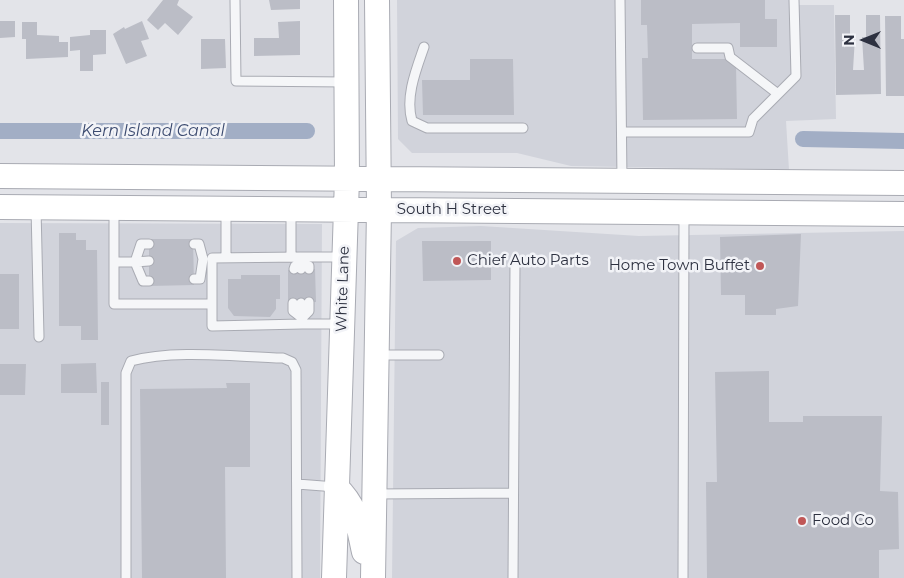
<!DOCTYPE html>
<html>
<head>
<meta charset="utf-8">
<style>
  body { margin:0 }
  #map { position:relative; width:904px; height:578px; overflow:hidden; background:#e3e4e9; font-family:Montserrat,sans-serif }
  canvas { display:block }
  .north { position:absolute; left:839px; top:15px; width:50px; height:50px; -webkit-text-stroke:4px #f2f3f7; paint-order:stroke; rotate:270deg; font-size:14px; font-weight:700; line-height:20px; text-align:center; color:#2d3140 }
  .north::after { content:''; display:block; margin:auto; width:18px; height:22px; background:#2d3140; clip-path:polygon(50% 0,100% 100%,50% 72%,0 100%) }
</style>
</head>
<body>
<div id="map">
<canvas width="904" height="578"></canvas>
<div class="north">N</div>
</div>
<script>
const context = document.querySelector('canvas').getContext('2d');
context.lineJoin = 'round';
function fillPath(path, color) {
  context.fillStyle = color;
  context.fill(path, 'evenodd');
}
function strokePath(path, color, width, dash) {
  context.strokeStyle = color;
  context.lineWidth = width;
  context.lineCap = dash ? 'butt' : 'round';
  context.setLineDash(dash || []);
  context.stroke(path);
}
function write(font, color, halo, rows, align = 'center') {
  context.font = font + ' Montserrat,sans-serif';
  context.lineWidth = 5;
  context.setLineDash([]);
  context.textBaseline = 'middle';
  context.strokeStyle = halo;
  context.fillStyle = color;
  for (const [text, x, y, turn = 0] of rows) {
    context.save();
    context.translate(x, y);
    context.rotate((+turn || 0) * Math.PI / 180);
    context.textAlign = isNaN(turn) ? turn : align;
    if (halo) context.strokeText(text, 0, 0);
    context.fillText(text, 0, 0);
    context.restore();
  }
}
const built = new Path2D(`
  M397,0H791V5H834L836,119L786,121L789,170L571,166L517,153H412L398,139Z
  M0,223L322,224L320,578H0Z
  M481,226L639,236L904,231V578H392L396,241L418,228Z`);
const canal = new Path2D(`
  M0,131H307
  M803,139L904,141`);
const building = new Path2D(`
  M163,0H179L177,5L193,17L178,35L165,23L158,30L147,20Z
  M269,0H300V9L271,10Z
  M641,0H765V19H777V47H740V23L692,24V59H725L736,65L737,119L643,120L642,58H648L647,25H641Z
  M835,15H850V37H855L853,70H864L862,37H866V15H880L881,94L836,95Z
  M885,16H901V39H904V96H886Z
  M0,21H15V37L0,38Z
  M142,21L149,39L141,41L147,56L126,64L113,34L124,27L125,29Z
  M300,21V55L254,56V38H279L278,22Z
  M22,22H37V35L59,36V42H68V57L26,59V39H22Z
  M90,30H106V54L93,55V71H80V50L70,51V37L90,35Z
  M201,39H225L226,68L201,69Z
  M470,59H513L514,115H423L422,80H470Z
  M59,233H76V240H86V250H97L98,340H81V326H59Z
  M801,234L798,306L776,309V315H745V295H721L720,237Z
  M149,239H193L194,285L149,286Z
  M422,241H491V280L423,281Z
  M315,269L316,302L288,303V270Z
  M0,274H19V329H0Z
  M241,275H280V299H276V309L270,317L234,316L228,308V279H241Z
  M96,363L97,393H61V364Z
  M0,364H26L25,395H0Z
  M769,371V422H803V416H882L880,491L898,492L899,549L879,550V578H707L706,482H717L715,372Z
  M101,382H109V425H101Z
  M226,383H250V467H225L226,578H142L140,389L227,388Z`);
const lane = new Path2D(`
  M235,0L236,81L346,82
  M620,0L622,180
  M424,47C416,70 405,97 412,121L427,128H523
  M697,48H728L730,57L778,94
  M622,132H749L753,119L796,76L794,0
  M36,208L39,337
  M114,208V304H212
  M226,210V257
  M291,210V257
  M149,244H141L135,262L149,261
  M194,244H199L203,259L200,279H194
  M301,257L212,258V326L302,324
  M114,262H135L143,281H149
  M294,269L295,266L301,264V257H344
  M301,269V264L309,266V269
  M293,303V311L302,318L309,311V302
  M301,303L302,324H341
  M377,355H439
  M297,484L336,487
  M375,494L513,493
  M126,578V373L131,361C175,349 237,357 283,358L292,362L296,370L297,578
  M513,578L515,263
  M683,578L684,213`);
const secondary = new Path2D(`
  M0,176L904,183
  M0,207L904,214
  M336,487C357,507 358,525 364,552
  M334,578L347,178L346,0
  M373,578L379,209L377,0`);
const markers = [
  [457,261,5,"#c05757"],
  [760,266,5,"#c05757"],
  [802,521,5,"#c05757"]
];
const streetNames = [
  ["South H Street",452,210],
  ["White Lane",343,289,-88]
];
const poiNames = [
  ["Chief Auto Parts",467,261],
  ["Home Town Buffet",750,266,"right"],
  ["Food Co",812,521]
];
const waterNames = [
  ["Kern Island Canal",153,131]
];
fillPath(built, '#d1d3db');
strokePath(canal, '#a2aec5', 16);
fillPath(building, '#bbbdc6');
strokePath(lane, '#a9abb3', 11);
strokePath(secondary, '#a9abb3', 26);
strokePath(lane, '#f5f6f8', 9);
strokePath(secondary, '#fff', 24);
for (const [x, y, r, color] of markers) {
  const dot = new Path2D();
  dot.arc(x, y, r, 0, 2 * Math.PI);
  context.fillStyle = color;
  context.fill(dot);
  strokePath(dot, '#f2f3f7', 2);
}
write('15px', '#2d3140', '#f2f3f7', streetNames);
write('15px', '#2d3140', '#f2f3f7', poiNames, 'left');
write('italic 16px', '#3b4a6f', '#f2f3f7', waterNames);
</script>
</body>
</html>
